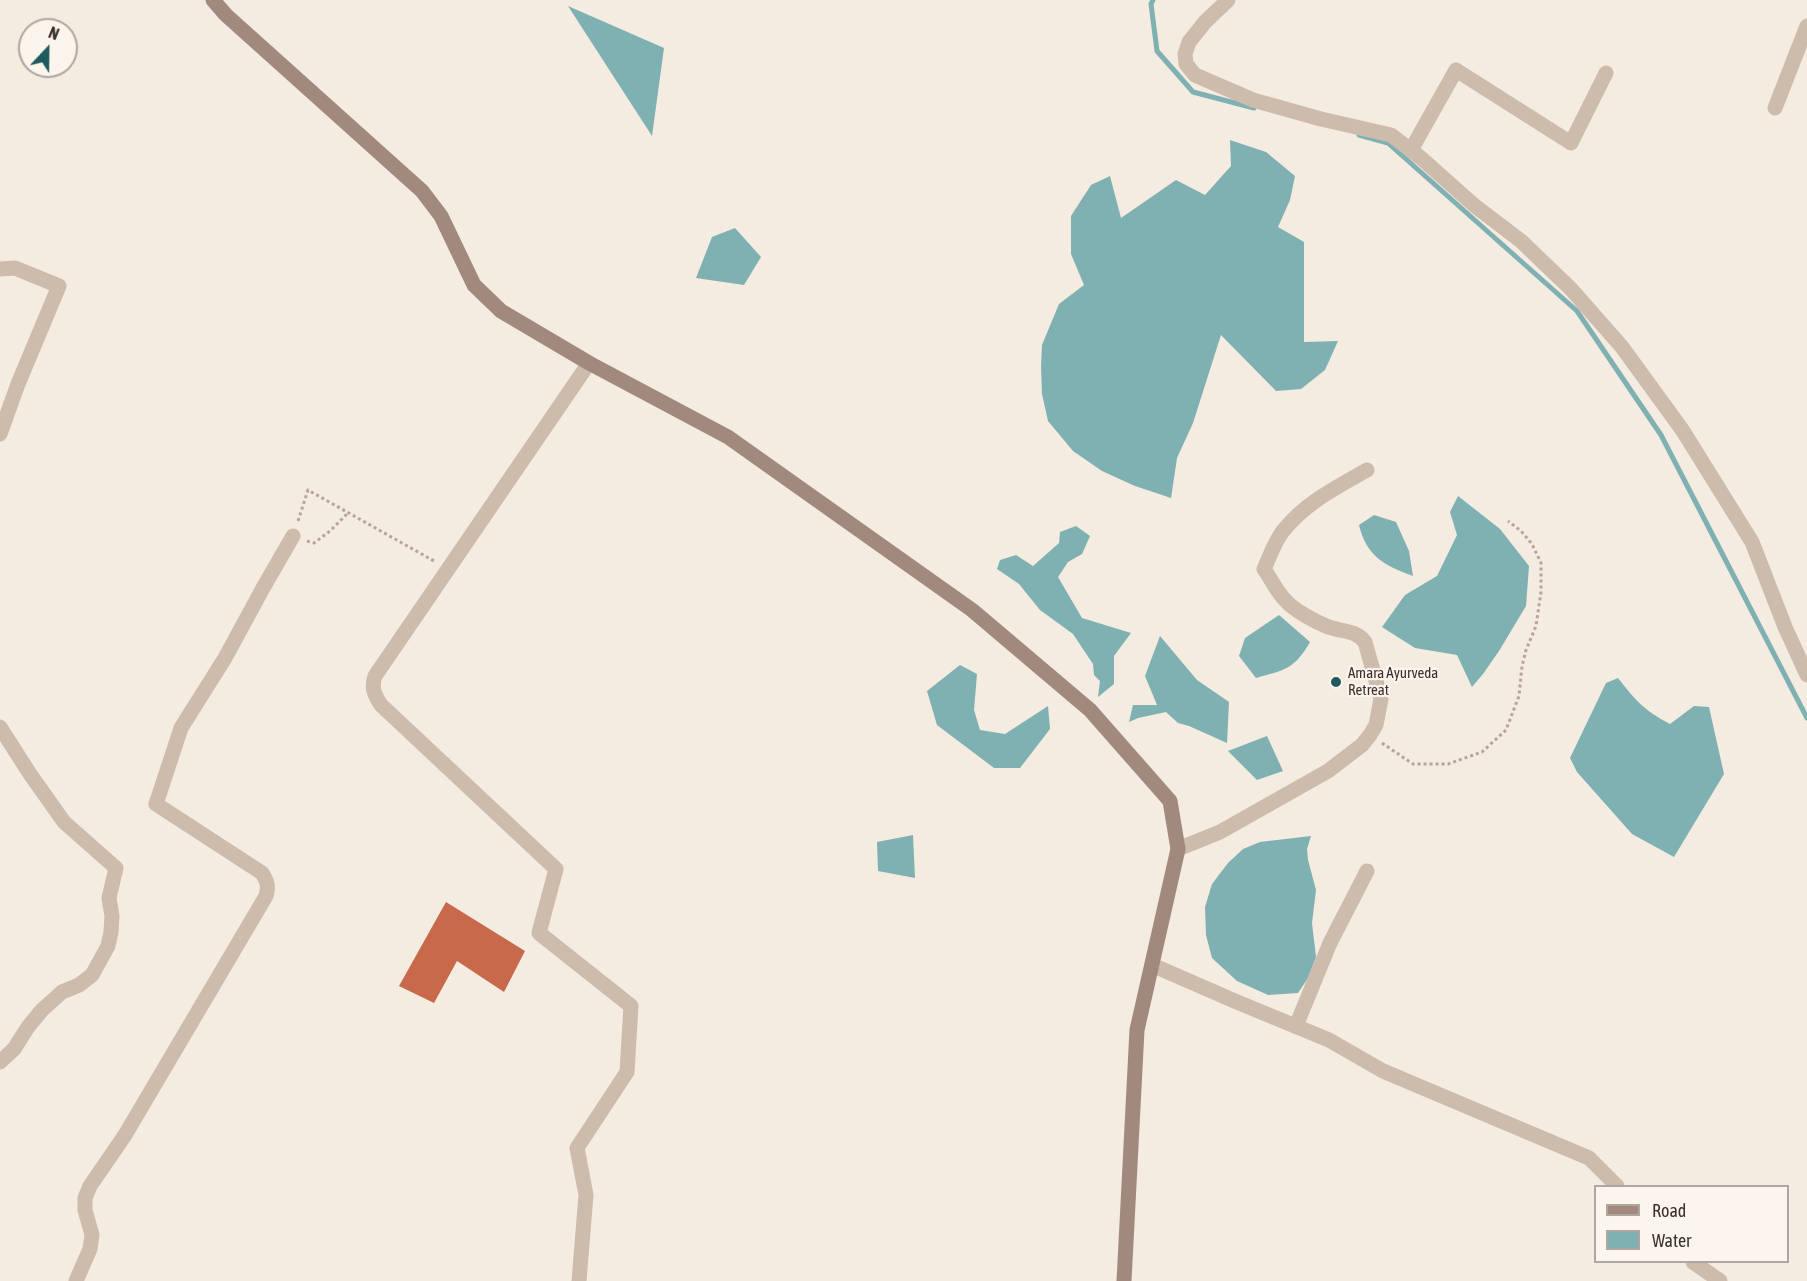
<!DOCTYPE html>
<html>
<head>
<meta charset="utf-8">
<style>
  body { margin:0 }
  #map { position:relative; width:1807px; height:1281px; overflow:hidden; background:#f4ebe1; font-family:"Asap Condensed",sans-serif }
  canvas { display:block }
  .legend { position:absolute; left:1594px; top:1185px; width:195px; height:78px; box-sizing:border-box; background:#fbf5ee; border:2px solid #aea6a0; margin:0; padding:8px 10px; list-style:none; font-size:18px; color:#3b302b }
  .legend li { display:flex; align-items:center; gap:12px; height:30px }
  .legend b { width:30px; border:2px solid #aea6a0 }
  .north { position:absolute; left:18px; top:18px; width:60px; height:60px; box-sizing:border-box; background:#fbf5ee; border:2px solid #aea6a0; border-radius:50%; rotate:22deg; font-size:16px; font-weight:700; line-height:24px; text-align:center; color:#3b302b }
  .north::after { content:''; display:block; margin:auto; width:21px; height:27px; background:#1f5a5e; clip-path:polygon(50% 0,100% 100%,50% 72%,0 100%) }
</style>
</head>
<body>
<div id="map">
<canvas width="1807" height="1281"></canvas>
<ul class="legend">
<li><b style="height:8px;background:#a18a7d"></b>Road</li>
<li><b style="height:16px;background:#7fb0b2"></b>Water</li>
</ul>
<div class="north">N</div>
</div>
<script>
const context = document.querySelector('canvas').getContext('2d');
context.lineJoin = 'round';
function fillPath(path, color) {
  context.fillStyle = color;
  context.fill(path, 'evenodd');
}
function strokePath(path, color, width, dash) {
  context.strokeStyle = color;
  context.lineWidth = width;
  context.lineCap = dash ? 'butt' : 'round';
  context.setLineDash(dash || []);
  context.stroke(path);
}
function write(font, color, halo, rows, align = 'center') {
  context.font = font + ' "Asap Condensed",sans-serif';
  context.lineWidth = 4.5;
  context.setLineDash([]);
  context.textBaseline = 'middle';
  context.strokeStyle = halo;
  context.fillStyle = color;
  for (const [text, x, y, turn = 0] of rows) {
    context.save();
    context.translate(x, y);
    context.rotate((+turn || 0) * Math.PI / 180);
    context.textAlign = isNaN(turn) ? turn : align;
    if (halo) context.strokeText(text, 0, 0);
    context.fillText(text, 0, 0);
    context.restore();
  }
}
const water = new Path2D(`
  M568,6L664,48L652,136Z
  M1230,140L1266,152L1295,176L1290,200L1278,227L1304,242V342L1338,341L1325,370L1301,389L1276,391L1221,335L1193,423L1177,458L1171,498L1135,486L1102,471L1073,451L1048,421L1042,394L1041,367L1042,345L1059,304L1084,285L1071,254V216L1091,185L1110,176L1121,218L1176,180L1205,195L1231,166Z
  M735,228L761,257L744,285L696,278L712,237Z
  M1458,496L1500,529L1529,566L1526,606L1499,651L1483,674L1472,687L1457,655L1415,648L1382,627L1405,595L1437,576L1457,535L1450,512Z
  M1374,515L1396,522L1409,551L1413,576C1384,565 1367,557 1359,525Z
  M1076,526L1090,536L1082,554L1068,562L1058,577L1082,618L1131,633L1114,656V684L1098,697L1100,681L1094,675L1093,664L1073,634L1040,610L1019,584L997,569L1000,560L1016,555L1033,566L1059,543L1060,532Z
  M1279,615L1310,642C1294,670 1284,670 1256,678L1239,656L1245,638Z
  M1160,636L1197,680L1229,702L1227,743L1189,726L1178,723L1166,712L1138,718L1129,722L1133,705H1157L1145,676Z
  M960,665L977,674L974,710L980,730L1005,734L1048,706L1050,729L1020,768H994L937,725L927,691Z
  M1618,678C1635,700 1645,711 1670,724L1694,706L1709,707L1724,774L1674,857L1632,834L1577,772L1570,758L1606,683Z
  M1267,736L1283,771L1257,780L1228,751Z
  M913,835L915,878L878,871L877,842Z
  M1311,836L1307,849L1308,860L1316,890L1312,923L1316,957L1308,978L1298,993L1268,995L1237,981L1212,958L1206,935L1205,907L1212,884L1228,863L1243,849L1260,842Z`);
const stream = new Path2D(`
  M1153,0L1151,4L1157,51L1193,92L1254,108
  M1359,135L1388,143L1577,311L1661,435L1807,718`);
const building = new Path2D(`
  M446,902L525,951L504,992L457,961L434,1003L399,986Z`);
const path = new Path2D(`
  M298,521L308,490L434,561
  M307,541L314,543L330,531L348,513
  M1382,743L1413,764H1448L1482,752L1506,730L1519,696L1522,666L1526,650L1536,626L1541,592V563L1532,544L1521,531L1508,521`);
const street = new Path2D(`
  M1228,0L1205,22L1189,42L1185,54L1186,64L1195,75L1253,100L1321,119L1391,135L1421,158L1475,206L1521,241L1571,289L1622,347L1683,431L1752,542L1785,627L1807,675
  M1775,108L1807,26
  M1411,150L1456,70L1571,143L1606,73
  M0,269L15,268L59,286L18,384L0,434
  M0,727L30,774L64,822L116,868L109,898L112,916L111,932L108,946L92,975L79,985L62,992L42,1010L28,1027L14,1049L0,1062
  M1178,849L1220,832L1328,771L1362,745L1370,735L1376,725L1381,699L1365,642C1355,629 1340,632 1326,626C1314,621 1294,610 1286,601C1277,592 1271,579 1264,569C1270,556 1275,541 1283,531C1305,503 1337,487 1367,470
  M1152,965L1237,1002L1329,1040L1383,1071L1589,1158L1617,1186
  M1296,1026L1330,943L1367,871
  M1693,1262L1720,1281
  M76,1281L90,1249L92,1235L85,1210V1198L90,1186L125,1135L266,896C269,886 267,881 262,873L156,804L181,728L225,658L263,588L293,536
  M579,1281L586,1195L577,1148L627,1072L631,1006L539,933L556,869L381,705C374,694 371,688 375,676L589,363`);
const secondary = new Path2D(`
  M213,0L226,15L422,191L441,216L474,285L501,311L589,363L728,437L972,610L1090,710L1170,801L1178,849L1137,1030L1124,1281`);
const markers = [
  [1336,682,6,"#1f5a5e"]
];
const poiNames = [
  ["Amara Ayurveda",1348,673],
  ["Retreat",1348,690]
];
fillPath(water, '#7fb0b2');
strokePath(stream, '#7fb0b2', 5);
fillPath(building, '#c8694b');
strokePath(path, '#b9a596', 3, [3, 3]);
strokePath(street, '#cdbbac', 15);
strokePath(secondary, '#a18a7d', 15);
for (const [x, y, r, color] of markers) {
  const dot = new Path2D();
  dot.arc(x, y, r, 0, 2 * Math.PI);
  context.fillStyle = color;
  context.fill(dot);
  strokePath(dot, '#fbf5ee', 2);
}
write('15px', '#3b302b', '#fbf5ee', poiNames, 'left');
</script>
</body>
</html>
